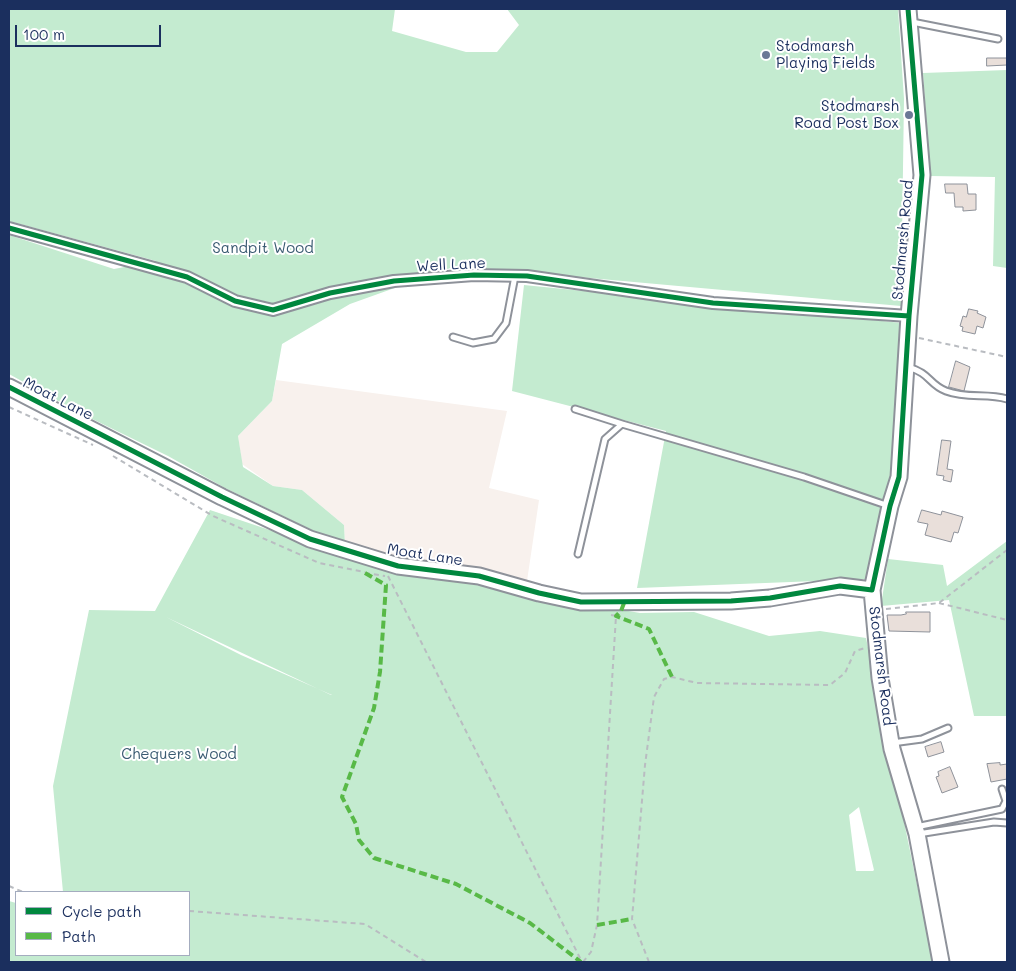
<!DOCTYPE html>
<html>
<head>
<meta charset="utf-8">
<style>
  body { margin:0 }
  #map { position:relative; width:1016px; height:971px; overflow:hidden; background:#fff; font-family:Mali,sans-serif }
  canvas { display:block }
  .frame { position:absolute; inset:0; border:10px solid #1b2f5e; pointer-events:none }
  .legend { position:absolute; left:15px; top:891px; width:175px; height:65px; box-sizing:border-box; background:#fff; border:1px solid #a4acbf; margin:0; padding:6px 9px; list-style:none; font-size:15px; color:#1b2f5e }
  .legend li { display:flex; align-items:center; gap:10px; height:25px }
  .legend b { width:25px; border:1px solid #a4acbf }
  .scale { position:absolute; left:15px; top:25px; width:146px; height:22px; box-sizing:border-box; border:2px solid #1b2f5e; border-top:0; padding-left:6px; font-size:15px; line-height:18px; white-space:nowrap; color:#1b2f5e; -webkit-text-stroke:4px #fff; paint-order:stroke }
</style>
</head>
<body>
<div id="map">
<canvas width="1016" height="971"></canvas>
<div class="frame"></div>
<ul class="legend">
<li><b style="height:6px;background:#00873e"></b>Cycle path</li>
<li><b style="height:6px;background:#58b947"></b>Path</li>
</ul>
<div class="scale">100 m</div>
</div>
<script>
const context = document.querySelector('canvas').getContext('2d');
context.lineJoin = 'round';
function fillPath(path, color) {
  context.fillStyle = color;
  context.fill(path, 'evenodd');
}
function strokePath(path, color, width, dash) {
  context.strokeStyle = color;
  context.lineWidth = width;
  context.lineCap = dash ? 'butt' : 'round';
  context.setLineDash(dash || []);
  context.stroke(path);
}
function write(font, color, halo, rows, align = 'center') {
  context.font = font + ' Mali,sans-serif';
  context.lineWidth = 4;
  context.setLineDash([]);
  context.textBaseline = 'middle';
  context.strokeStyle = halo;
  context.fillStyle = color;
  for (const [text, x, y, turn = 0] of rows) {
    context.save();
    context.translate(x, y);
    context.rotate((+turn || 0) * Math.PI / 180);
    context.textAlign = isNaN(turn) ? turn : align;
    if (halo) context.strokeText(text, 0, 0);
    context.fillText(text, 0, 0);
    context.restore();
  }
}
const built = new Path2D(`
  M276,380L507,411L489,488L539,500L527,581L405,560L345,546L344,525L302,490L273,486L242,464L238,436L272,401Z`);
const green = new Path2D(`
  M9,9H395L392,31L466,52H497L519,25L507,9H898L904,99L901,306L456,266L350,304L282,344L272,401L238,436L243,467L273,486L302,490L344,525L345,546L225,488L168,456L78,412L9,374V235L114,269L156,261L9,221Z
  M1007,70V268L993,266L995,177L930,176L923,73Z
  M524,285L902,323L891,475L868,579L637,588L666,431L512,391Z
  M210,510L389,570L640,613L694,612L769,636L820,631L866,638L933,962H9V901L16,903V955H189V892H63L53,786L89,610L155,611ZM166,617L331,695H332L241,655ZM859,807L874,870L873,871H856L849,815Z
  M1007,541V716H974L949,600L881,606L888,559L943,565L947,586Z`);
const building = new Path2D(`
  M987,58H1007V65L987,66Z
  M945,184H967L968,194H976V210L963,211V207H955L954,193H946Z
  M969,309L978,311L977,313L986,317L983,328L977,326L975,334L962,331L963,327L960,326L963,316L966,317Z
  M956,361L970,367L964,391L949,387Z
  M942,440L951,441L947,469L953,470L951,482L943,480L944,476L937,475Z
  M922,510L941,515L942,511L963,517L958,533L954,532L951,542L925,535L928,524L918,522Z
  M906,612H930V632L889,631L887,615H901L906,614Z
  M941,742L944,752L928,757L925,747Z
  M1000,763V765L1007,764V779L991,782L987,764Z
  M950,767L958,787L942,793L936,777L939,776L938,772Z`);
const path = new Path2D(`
  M919,338L1007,357
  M9,407L93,445
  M113,456L213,516L319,563L365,572
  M365,573L385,576
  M388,576L582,962
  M939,603L1007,620
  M886,609L939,603L1007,550
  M9,886L23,892
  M189,911L365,924L426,962
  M583,962L591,952L597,925L616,616L611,615
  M649,962L632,919L645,765L654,697L664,679L672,677L697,683L830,685L845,673L855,651L865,648`);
const lane = new Path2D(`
  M912,22L998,39
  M453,337L473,343L494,339L506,323L515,276
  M907,367C931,373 928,384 946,391C967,399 987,393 1007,399
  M575,409L622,424
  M578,554L605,439L622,424L804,477L889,506
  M892,743L922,739L948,728
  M916,827L1002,809L1006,801L1002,789
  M918,834L994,822L1007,823`);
const street = new Path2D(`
  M9,228L187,277L235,301L273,310L330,293L394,281L474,275L527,276L713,303L909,316`);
const secondary = new Path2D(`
  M908,9L922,175L909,316L899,477L890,506L872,590L880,678L892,749L917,834L941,962
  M9,387L222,497L310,539L398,566L479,576L539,593L581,602L731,601L770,598L840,586L872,590`);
const quiet = new Path2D(`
  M365,573L386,585L380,672L374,708L342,797L356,824L359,840L374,858L456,884L530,923L581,962
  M624,603L621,611L616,616L649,629L672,677
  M597,925L632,919`);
const cycleway = new Path2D(`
  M9,228L187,277L235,301L273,310L330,293L394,281L474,275L527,276L713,303L909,316
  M9,387L222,497L310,539L398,566L479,576L539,593L581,602L731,601L770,598L840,586L872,590L890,506L899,477L909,316L922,175L908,9`);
const markers = [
  [766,55,5,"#6b7896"],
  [909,115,5,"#6b7896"]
];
const poiNames = [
  ["Stodmarsh",776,46],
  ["Playing Fields",776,63],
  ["Stodmarsh",899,106,"right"],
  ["Road Post Box",899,123,"right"]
];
const streetNames = [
  ["Stodmarsh Road",903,240,-85],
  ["Well Lane",451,265,-3],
  ["Moat Lane",58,399,27],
  ["Moat Lane",425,555,9],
  ["Stodmarsh Road",881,666,83]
];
const parkNames = [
  ["Sandpit Wood",263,248],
  ["Chequers Wood",179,754]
];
fillPath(built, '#f8f1ed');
fillPath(green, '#c4ebd0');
fillPath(building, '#e9dfda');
strokePath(building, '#8e929a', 1);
strokePath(lane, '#8e929a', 9);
strokePath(street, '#8e929a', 14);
strokePath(secondary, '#8e929a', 19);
strokePath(path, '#b9bcc1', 2, [5, 4]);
strokePath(lane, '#fff', 5);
strokePath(street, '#fff', 10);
strokePath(secondary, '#fff', 15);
strokePath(quiet, '#58b947', 4, [8, 4]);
strokePath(cycleway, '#00873e', 5);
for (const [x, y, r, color] of markers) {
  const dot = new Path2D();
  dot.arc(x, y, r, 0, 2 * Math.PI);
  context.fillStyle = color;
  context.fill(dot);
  strokePath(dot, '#fff', 2);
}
write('15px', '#1b2f5e', '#fff', poiNames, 'left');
write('15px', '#1b2f5e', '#fff', streetNames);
write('15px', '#395a71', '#fff', parkNames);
</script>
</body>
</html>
